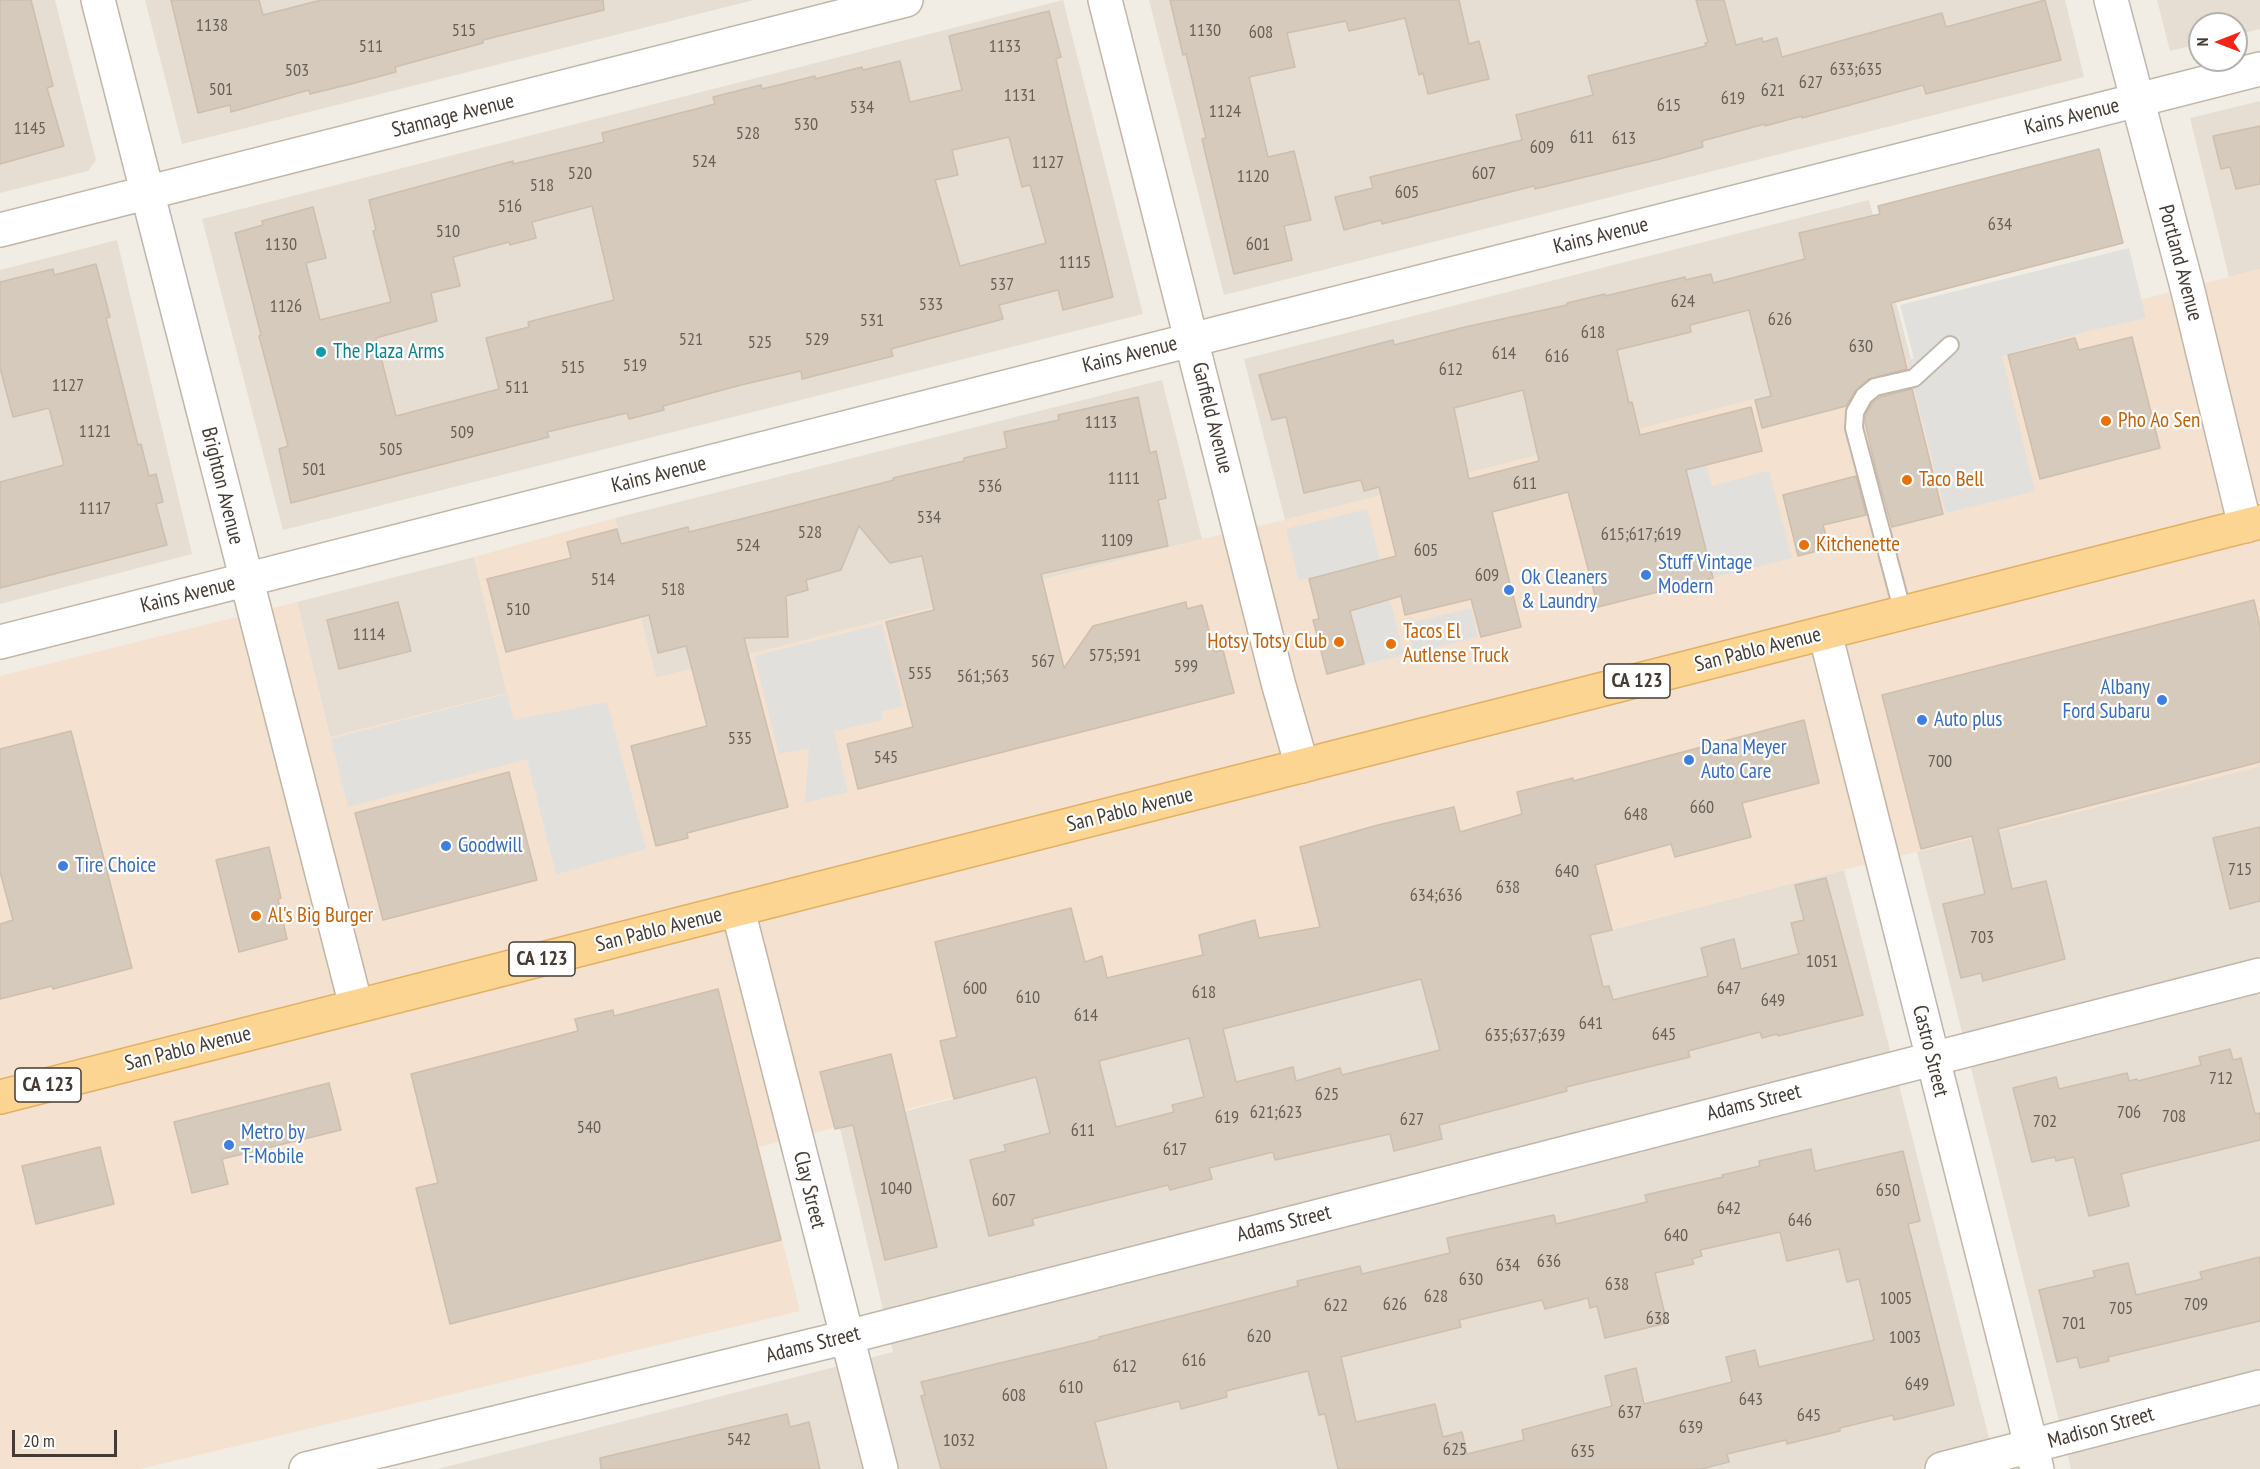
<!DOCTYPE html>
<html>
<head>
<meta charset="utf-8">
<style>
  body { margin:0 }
  #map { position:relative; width:2260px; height:1469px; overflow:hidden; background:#f2ede4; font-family:"PT Sans Narrow",sans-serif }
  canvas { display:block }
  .north { position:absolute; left:2188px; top:12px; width:60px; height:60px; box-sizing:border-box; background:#fff; border:2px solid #b4b1ae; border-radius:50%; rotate:270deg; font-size:16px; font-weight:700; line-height:24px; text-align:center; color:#443c34 }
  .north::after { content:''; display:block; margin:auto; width:21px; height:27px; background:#f62417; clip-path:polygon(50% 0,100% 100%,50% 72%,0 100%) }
  .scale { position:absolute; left:12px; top:1430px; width:105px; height:27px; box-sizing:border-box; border:3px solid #443c34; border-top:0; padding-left:8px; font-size:18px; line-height:21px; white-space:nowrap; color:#443c34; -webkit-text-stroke:4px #fff; paint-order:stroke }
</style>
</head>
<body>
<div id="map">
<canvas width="2260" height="1469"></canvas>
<div class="north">N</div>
<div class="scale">20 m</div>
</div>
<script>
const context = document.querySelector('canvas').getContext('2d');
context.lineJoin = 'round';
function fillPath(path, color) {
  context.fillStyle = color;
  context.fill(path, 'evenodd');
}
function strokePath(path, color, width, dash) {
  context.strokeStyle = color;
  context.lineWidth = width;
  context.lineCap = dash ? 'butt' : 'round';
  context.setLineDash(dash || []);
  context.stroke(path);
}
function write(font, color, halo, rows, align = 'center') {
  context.font = font + ' "PT Sans Narrow",sans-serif';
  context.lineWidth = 4.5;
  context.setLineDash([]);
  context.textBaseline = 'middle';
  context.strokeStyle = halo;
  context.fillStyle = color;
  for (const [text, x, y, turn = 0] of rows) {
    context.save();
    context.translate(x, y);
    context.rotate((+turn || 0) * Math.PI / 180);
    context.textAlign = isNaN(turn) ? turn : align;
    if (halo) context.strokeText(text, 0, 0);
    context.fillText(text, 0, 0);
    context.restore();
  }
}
const residential = new Path2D(`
  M0,0H55L96,160L88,171L0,193Z
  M145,0H754L182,144Z
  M1063,0L1143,314L283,530L202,219Z
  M1149,0H2065L2084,77L1224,295Z
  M2157,0H2260V29L2236,35V24H2200V44L2170,51Z
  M2260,101V269L2229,277L2190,118Z
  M1869,200L1911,359L1285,520L1244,359Z
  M117,240L192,554L0,604V270Z
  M1162,380L1202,539L656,678L615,518Z
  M474,557L507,693L330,737L297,602Z
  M2260,766V1469H2071L1917,852Z
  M1844,870L1997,1469H438L893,1352L840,1128Z`);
const commercial = new Path2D(`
  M2260,269V766L1844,870L759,1147L800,1311L140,1469H0V676L297,602L330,737L507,693L474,557L615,518L656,678L1202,539L1285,520Z`);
const parking = new Path2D(`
  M2129,248L2146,318L2084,332L2002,356L2035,491L1946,513L1907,361L1914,359L1900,305Z
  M1706,465L1712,486L1769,471L1792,558L1713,578L1686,470Z
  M1367,509L1404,655L1364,664L1350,611L1347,569L1299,581L1286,529Z
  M1471,608L1478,637L1414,653L1406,624Z
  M882,624L903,706L881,712L883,720L834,731L848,792L805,803L809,748L779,754L754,656Z
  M507,694L514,720L607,702L646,849L556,874L527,759L348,807L331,739Z`);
const building = new Path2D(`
  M0,0H31L53,86L47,88L64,146L0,164Z
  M171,0H259L263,15L321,0H603L604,10L483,40V43L395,67L396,72L351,84L310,94L309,90L231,112L230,105L198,113Z
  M1170,0H1459L1469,44L1479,41L1489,79L1428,94L1423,73L1419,75L1405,18L1349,31L1346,21L1287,33L1295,67L1249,77L1268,157L1294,151L1311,220L1284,226L1292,260L1234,274L1202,139L1206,138L1186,54L1183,55Z
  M1696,0H1724L1736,45L1762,38L1763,42L1777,38L1782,57L1942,13L1946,27L2045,0L2061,60L1926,94L1923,85L1802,118V116L1765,126V124L1702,141L1703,147L1660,159L1535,189L1534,186L1382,224L1381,220L1344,230L1335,197L1373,188L1370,177L1522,140L1516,115L1593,95L1588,76L1706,46L1705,43L1708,42Z
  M1049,11L1061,57L1056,59L1067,107L1113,297L1063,310L1058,290L999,305L1003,319L891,349L893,356L802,379L801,371L741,385L663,406L664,410L629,419L627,413L547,432L549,437L291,503L279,449L288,446L259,336L261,335L235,233L263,225L262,221L313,207L326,258L306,263L320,320L391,302L373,231L376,230L369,200L513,161V164L604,142L602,133L715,104L713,97L761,85L762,89L815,76V79L862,67L863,70L900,61L910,102L962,90L949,36ZM1009,137L1022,187L1030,185L1046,243L960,266L935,180L958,175L952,150ZM592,206L614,300L528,322L529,327L486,338L499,389L396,416L376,338L437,321L431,293L460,286L453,257L509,242L510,245L536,238L532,222Z
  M2260,126V184L2236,189L2230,167L2221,169L2213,136Z
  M2099,149L2123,243L1891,303L1907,369L1869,379L1855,391L1846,406L1762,428L1755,400L1771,396L1749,310L1690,325L1691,332L1617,350L1629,403L1632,402L1640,435L1751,407L1762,451L1686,470L1713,578L1598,607L1568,492L1492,512L1521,627L1481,637L1471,599L1405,615L1401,596L1350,611L1364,664L1327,674L1313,620L1319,619L1309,579L1396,556L1379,487L1364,491L1361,480L1304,493L1286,417L1272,420L1259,375L1393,340L1394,345L1465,327L1567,305V303L1605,294V296L1685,277V280L1711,274L1713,283L1805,259L1799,233L1880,214L1878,206ZM1523,390L1539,461L1469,479L1454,408Z
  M96,264L110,317L106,318L138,445L141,444L149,476L156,474L163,502L156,504L167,545L0,588V482L64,465L49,408L13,417L0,368V282L53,269L54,275Z
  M2132,337L2160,448L2040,479L2008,355L2075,338L2079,350Z
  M1912,389L1943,514L1892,527L1876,470L1865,422V415L1872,403L1880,397Z
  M1138,397L1150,453L1156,451L1166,498L1158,500L1168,546L1041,574L1064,668L1093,626L1186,602L1187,609L1202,605L1215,652L1223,650L1234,693L858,789L847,744L913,727L886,622L934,610L922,556L890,563L859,526L841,570L806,580L808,590L786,596L788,637L744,638L788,807L687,833L688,838L656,846L631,746L707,726L686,646L658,653L649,615L506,652L487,579L571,558L567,542L617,529L621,544L688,527L689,532L765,513L894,480L893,478L964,461V458L1007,448L1004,432L1059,420L1058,415Z
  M1856,476L1866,515L1823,525L1829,548L1798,556L1783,495Z
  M2254,600L2260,626V762L1998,829L2012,889L2046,881L2065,959L1983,981L1981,973L1961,978L1943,904L1985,894L1972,836L1921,849L1882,695Z
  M398,602L411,651L339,669L327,620Z
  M1804,720L1819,783L1742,803L1751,837L1675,857L1671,844L1595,865L1612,930L1590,935L1603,987L1609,986L1613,1000L1708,976L1701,948L1734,939L1741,969L1799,954L1791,923L1804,920L1795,885L1826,878L1863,1015L1778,1036L1777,1034L1762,1038L1760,1032L1688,1051L1690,1057L1566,1087L1567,1091L1439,1125L1442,1139L1394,1151L1390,1134L1275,1160L1273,1152L1209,1168L1212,1179L1170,1190L1168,1185L1032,1219L1034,1225L989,1236L970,1160L1006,1151L1004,1145L1050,1133L1036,1077L954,1099L940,1041L957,1037L935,942L1071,908L1085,962L1102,956L1107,978L1203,955L1199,935L1255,920L1259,938L1320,927L1300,847L1378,825L1454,807L1460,832L1522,814L1517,792L1573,778V781ZM1421,979L1440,1050L1342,1075L1340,1068L1296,1081L1293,1067L1236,1082L1223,1029ZM1189,1038L1204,1097L1172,1105L1174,1112L1116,1127L1099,1061Z
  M71,731L132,968L53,989L52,986L0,999V924L13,920L0,872V749Z
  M509,772L537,880L383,920L355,813Z
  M2260,827V901L2230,909L2213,838Z
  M269,847L281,898L278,899L287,939L239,952L216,860Z
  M718,989L781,1240L450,1324L416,1188L438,1183L411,1074L578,1031L575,1019L613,1010L614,1016Z
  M2230,1049L2233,1060L2241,1058L2255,1114L2260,1113V1140L2121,1174L2129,1206L2089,1216L2074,1157L2056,1161L2055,1157L2032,1162L2013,1088L2056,1077L2059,1089L2127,1073L2129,1081L2137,1079L2138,1081L2201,1065L2199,1057Z
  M891,1054L937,1247L885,1260L853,1125L835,1129L820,1072Z
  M329,1083L341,1130L222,1159L228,1184L192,1193L174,1122Z
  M100,1147L114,1204L36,1224L22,1166Z
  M1811,1149L1815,1171L1903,1151L1920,1221L1908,1224L1954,1405L1894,1420L1893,1415L1840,1428V1431L1787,1444L1786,1440L1727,1454L1729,1462L1701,1469H1338L1325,1414L1319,1415L1308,1371L1226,1391L1227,1397L1181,1409L1179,1401L1095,1422L1107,1469H941L921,1396L925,1395L921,1382L1100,1339L1099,1337L1298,1286L1297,1281L1360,1266L1362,1274L1450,1253L1447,1238L1554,1215L1556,1224L1647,1202L1645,1195L1723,1177L1722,1175L1760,1166L1759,1161ZM1780,1232L1787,1261L1839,1249L1847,1282L1859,1279L1874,1340L1759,1367L1755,1350L1726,1357L1732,1382L1644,1404L1636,1368L1605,1376L1612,1406L1522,1430L1524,1440L1467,1454L1462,1432L1443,1437L1435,1404L1356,1422L1341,1357L1461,1327L1459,1320L1542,1300L1545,1309L1588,1298L1590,1308L1597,1306L1605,1338L1667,1323L1655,1273L1694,1264L1692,1259L1702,1256L1700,1250Z
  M2260,1257V1321L2108,1357L2109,1361L2080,1368L2077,1357L2057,1362L2039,1290L2095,1277L2093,1271L2128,1263L2136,1295L2202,1279L2200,1272Z
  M787,1414L790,1427L809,1422L820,1469H601L600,1458Z`);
const service = new Path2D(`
  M1903,613L1854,428L1855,412L1864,396L1875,387L1914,378L1950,345`);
const minor = new Path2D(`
  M98,0L356,1006
  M1105,0L1279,686L1302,766
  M2111,0L2187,287L2245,526
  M0,230L906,0
  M1825,633L2037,1469
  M0,642L2260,69
  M738,910L881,1469
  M306,1469L847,1337L2260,975
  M1942,1469L2260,1387`);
const primary = new Path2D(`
  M0,1097L2260,522`);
const markers = [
  [321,352,6,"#0f9aa8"],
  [2106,421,6,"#e8710a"],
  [1907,480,6,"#e8710a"],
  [1804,545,6,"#e8710a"],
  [1646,575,6,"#3f7fe0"],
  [1509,590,6,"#3f7fe0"],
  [1339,642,6,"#e8710a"],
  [1391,644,6,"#e8710a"],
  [2162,700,6,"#3f7fe0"],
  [1922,720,6,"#3f7fe0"],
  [1689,760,6,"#3f7fe0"],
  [446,846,6,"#3f7fe0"],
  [63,866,6,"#3f7fe0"],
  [256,916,6,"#e8710a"],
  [229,1145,6,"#3f7fe0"]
];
const numberNames = [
  ["1138",212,26],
  ["515",464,31],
  ["1130",1205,31],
  ["608",1261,33],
  ["511",371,47],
  ["1133",1005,47],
  ["633;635",1856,70],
  ["503",297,71],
  ["627",1811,83],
  ["501",221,90],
  ["621",1773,91],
  ["1131",1020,96],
  ["619",1733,99],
  ["615",1669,106],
  ["534",862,108],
  ["1124",1225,112],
  ["530",806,125],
  ["1145",30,129],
  ["528",748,134],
  ["611",1582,138],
  ["613",1624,139],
  ["609",1542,148],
  ["524",704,162],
  ["1127",1048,163],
  ["520",580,174],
  ["607",1484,174],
  ["1120",1253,177],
  ["518",542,186],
  ["605",1407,193],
  ["516",510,207],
  ["634",2000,225],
  ["510",448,232],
  ["1130",281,245],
  ["601",1258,245],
  ["1115",1075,263],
  ["537",1002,285],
  ["624",1683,302],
  ["533",931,305],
  ["1126",286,307],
  ["626",1780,320],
  ["531",872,321],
  ["618",1593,333],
  ["521",691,340],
  ["529",817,340],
  ["525",760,343],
  ["630",1861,347],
  ["614",1504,354],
  ["616",1557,357],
  ["519",635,366],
  ["515",573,368],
  ["612",1451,370],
  ["1127",68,386],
  ["511",517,388],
  ["1113",1101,423],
  ["1121",95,432],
  ["509",462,433],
  ["505",391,450],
  ["501",314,470],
  ["1111",1124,479],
  ["611",1525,484],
  ["536",990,487],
  ["1117",95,509],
  ["534",929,518],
  ["528",810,533],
  ["615;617;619",1641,535],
  ["1109",1117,541],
  ["524",748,546],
  ["605",1426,551],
  ["609",1487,576],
  ["514",603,580],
  ["518",673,590],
  ["510",518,610],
  ["1114",369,635],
  ["575;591",1115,656],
  ["567",1043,662],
  ["599",1186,667],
  ["555",920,674],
  ["561;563",983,677],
  ["535",740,739],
  ["545",886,758],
  ["700",1940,762],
  ["660",1702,808],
  ["648",1636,815],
  ["715",2240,870],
  ["640",1567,872],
  ["638",1508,888],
  ["634;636",1436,896],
  ["703",1982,938],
  ["1051",1822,962],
  ["600",975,989],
  ["647",1729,989],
  ["618",1204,993],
  ["610",1028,998],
  ["649",1773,1001],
  ["614",1086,1016],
  ["641",1591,1024],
  ["645",1664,1035],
  ["635;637;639",1525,1036],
  ["712",2221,1079],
  ["625",1327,1095],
  ["621;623",1276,1113],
  ["706",2129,1113],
  ["708",2174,1117],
  ["619",1227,1118],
  ["627",1412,1120],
  ["702",2045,1122],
  ["540",589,1128],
  ["611",1083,1131],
  ["617",1175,1150],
  ["1040",896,1189],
  ["650",1888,1191],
  ["607",1004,1201],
  ["642",1729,1209],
  ["646",1800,1221],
  ["640",1676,1236],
  ["636",1549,1262],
  ["634",1508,1266],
  ["630",1471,1280],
  ["638",1617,1285],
  ["628",1436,1297],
  ["1005",1896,1299],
  ["626",1395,1305],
  ["709",2196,1305],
  ["622",1336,1306],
  ["705",2121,1309],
  ["638",1658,1319],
  ["701",2074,1324],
  ["620",1259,1337],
  ["1003",1905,1338],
  ["616",1194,1361],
  ["612",1125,1367],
  ["649",1917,1385],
  ["610",1071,1388],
  ["608",1014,1396],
  ["643",1751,1400],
  ["637",1630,1413],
  ["645",1809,1416],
  ["639",1691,1428],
  ["542",739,1440],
  ["1032",959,1441],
  ["625",1455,1450],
  ["635",1583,1452]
];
const shields = [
  [1637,681,66],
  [542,959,66],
  [48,1085,66]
];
const shieldNames = [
  ["CA 123",1637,681],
  ["CA 123",542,959],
  ["CA 123",48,1085]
];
const streetNames = [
  ["Stannage Avenue",453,116,-14],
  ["Kains Avenue",2072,117,-14],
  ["Kains Avenue",1601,236,-14],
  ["Portland Avenue",2180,263,75],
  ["Kains Avenue",1130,355,-14],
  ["Garfield Avenue",1212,418,76],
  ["Kains Avenue",659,475,-14],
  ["Brighton Avenue",222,486,76],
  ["Kains Avenue",188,595,-14],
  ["San Pablo Avenue",1758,650,-14],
  ["San Pablo Avenue",1130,810,-14],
  ["San Pablo Avenue",659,930,-14],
  ["San Pablo Avenue",188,1049,-14],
  ["Castro Street",1930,1051,76],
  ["Adams Street",1754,1103,-14],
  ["Clay Street",809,1190,76],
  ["Adams Street",1284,1224,-14],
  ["Adams Street",813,1345,-14],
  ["Madison Street",2101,1428,-15]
];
const cultureNames = [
  ["The Plaza Arms",333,352]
];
const foodNames = [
  ["Pho Ao Sen",2118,421],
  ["Taco Bell",1919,480],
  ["Kitchenette",1816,545],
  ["Tacos El",1403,632],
  ["Autlense Truck",1403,656],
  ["Hotsy Totsy Club",1327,642,"right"],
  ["Al's Big Burger",268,916]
];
const shopNames = [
  ["Stuff Vintage",1658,563],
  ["Modern",1658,587],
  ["Ok Cleaners",1521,578],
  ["& Laundry",1521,602],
  ["Albany",2150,688,"right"],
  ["Ford Subaru",2150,712,"right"],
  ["Auto plus",1934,720],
  ["Dana Meyer",1701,748],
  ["Auto Care",1701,772],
  ["Goodwill",458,846],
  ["Tire Choice",75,866],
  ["Metro by",241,1133],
  ["T-Mobile",241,1157]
];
fillPath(residential, '#e6ded2');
fillPath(commercial, '#f4e1cf');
fillPath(parking, '#e2e0dd');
fillPath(building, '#d6cabd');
strokePath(building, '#cebead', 1.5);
strokePath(service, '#c0b6aa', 20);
strokePath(minor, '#c0b6aa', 36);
strokePath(primary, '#e1b063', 36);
strokePath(service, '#fff', 16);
strokePath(minor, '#fff', 33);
strokePath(primary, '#fcd593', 33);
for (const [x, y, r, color] of markers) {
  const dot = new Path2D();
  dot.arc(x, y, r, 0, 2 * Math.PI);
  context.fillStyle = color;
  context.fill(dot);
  strokePath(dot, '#fff', 2);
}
write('18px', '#686056', null, numberNames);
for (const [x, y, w] of shields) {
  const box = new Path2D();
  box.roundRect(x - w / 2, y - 17, w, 34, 4.5);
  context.fillStyle = '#fff';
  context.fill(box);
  strokePath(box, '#443c34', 1.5);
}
write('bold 20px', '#443c34', null, shieldNames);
write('21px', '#443c34', '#fff', streetNames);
write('21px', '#0d838f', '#fff', cultureNames, 'left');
write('21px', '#c56008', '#fff', foodNames, 'left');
write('21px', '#366cbe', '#fff', shopNames, 'left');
</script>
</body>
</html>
